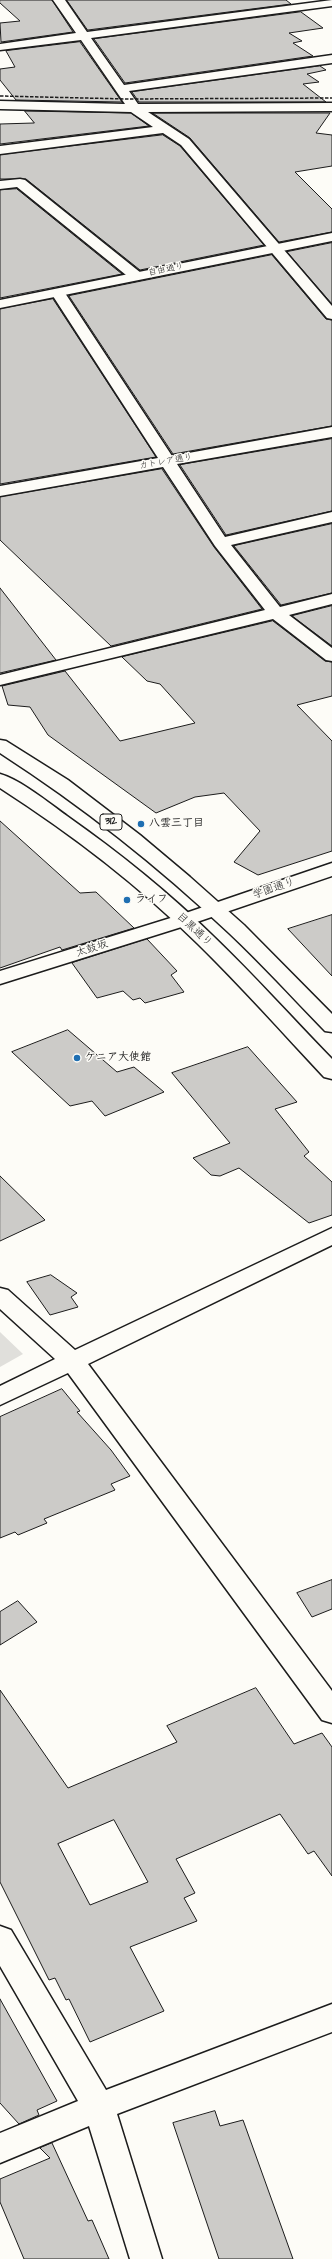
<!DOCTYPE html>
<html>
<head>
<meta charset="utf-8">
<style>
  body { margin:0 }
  canvas { display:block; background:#fdfcf7 }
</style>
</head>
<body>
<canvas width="332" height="2259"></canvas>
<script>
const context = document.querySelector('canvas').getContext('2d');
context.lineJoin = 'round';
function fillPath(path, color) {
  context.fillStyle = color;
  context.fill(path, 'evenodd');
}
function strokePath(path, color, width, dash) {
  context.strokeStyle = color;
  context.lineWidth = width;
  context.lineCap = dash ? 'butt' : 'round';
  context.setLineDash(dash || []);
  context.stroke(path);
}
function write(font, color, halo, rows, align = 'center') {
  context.font = font + ' "Architects Daughter","Klee One",sans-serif';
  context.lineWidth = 3;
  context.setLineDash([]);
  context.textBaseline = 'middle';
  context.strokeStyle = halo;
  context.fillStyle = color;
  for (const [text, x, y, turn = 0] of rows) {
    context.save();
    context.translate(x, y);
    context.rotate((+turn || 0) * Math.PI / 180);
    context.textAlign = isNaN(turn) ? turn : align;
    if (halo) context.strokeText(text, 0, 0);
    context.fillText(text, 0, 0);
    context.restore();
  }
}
const green = new Path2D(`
  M0,1332L23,1354L0,1367Z`);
const building = new Path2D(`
  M0,0H52L73,32L1,42L0,23L20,21L0,3Z
  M67,0H286L291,4L88,30Z
  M301,12L323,28L289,33L302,41L293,43L313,56L125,83L94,39Z
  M80,42L122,102L16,100L0,80V69L15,67L6,51Z
  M320,66L326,70L307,74L319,82L303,84L326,102H139L132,92Z
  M25,111L131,113L149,126L0,144V124L34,123Z
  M153,113H330L316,133L332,135V166L295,172L332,209V232L279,242L190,138Z
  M163,135L180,146L264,245L140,270L26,179H0V155Z
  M17,189L122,274L0,298V190Z
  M332,243V304L287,252Z
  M272,255L326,319L332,320V426L173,454L69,296Z
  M53,299L156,457L0,484V309Z
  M332,439V511L226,535L180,465Z
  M162,469L214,547L262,609L111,646L0,540V497Z
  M332,524V593L281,605L234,546Z
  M0,588L56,660L0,673Z
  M332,606V646L292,616Z
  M273,621L325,661L332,662V696L297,705L332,741V851L258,875L234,862L260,831L224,793L195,797L156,813L48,735L30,707L8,705L2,686L65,671L120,741L195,723L160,684L147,681L122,657Z
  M0,821L80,893L96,892L134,928L62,950L60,947L0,968Z
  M332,915V976L288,929Z
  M147,939L177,971L171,975L184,992L145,1003L140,998L133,1000L123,991L97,998L72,963Z
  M68,1030L117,1072L134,1067L164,1092L105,1116L92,1101L70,1106L12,1052Z
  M248,1047L297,1102L275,1109L309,1152L304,1156L332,1182V1215L309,1223L239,1168L220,1176L211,1175L193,1158L230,1143L172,1073Z
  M0,1176L45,1220L0,1241Z
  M51,1275L77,1293L71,1297L78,1307L50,1315L27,1282Z
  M62,1389L80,1411L77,1412L111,1450L130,1476L111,1484L115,1490L44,1519L47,1523L18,1535L15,1532L0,1538V1417Z
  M332,1580V1609L312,1617L297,1593Z
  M18,1601L37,1622L0,1645V1612Z
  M256,1688L294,1744L322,1733L332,1747V1876L314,1851L308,1854L280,1814L176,1859L195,1893L184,1898L197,1921L130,1947L164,2011L90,2042L69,1999L66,2000L55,1978L49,1980L0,1882V1690L68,1788L177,1742L167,1726ZM114,1820L148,1882L90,1905L58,1844Z
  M0,1999L57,2101L37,2110L39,2115L19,2124L0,2103Z
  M215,2111L220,2126L243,2120L293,2259H219L173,2123Z
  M52,2143L88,2221L92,2220L109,2259H24L0,2202V2179L50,2158L40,2148Z`);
const minor = new Path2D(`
  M53,0H65L87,32L332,0V6L91,38L124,85L332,55V63L129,91L138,104L332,103V111L148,112L189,139L332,306V319L327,318L181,145L163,133L0,154V146L153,127L131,112L0,109V101L125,104L81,40L0,50V44L76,33Z
  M20,179L25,180L141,273L143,276L141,279H131L17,187L0,189V181Z
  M58,289L65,293L172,456L332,427V437L177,464L225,537L332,512V522L231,545L280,607L332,594V604L289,615L332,648V661L326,660L273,619L0,685V675L265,610L215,546L163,467L0,496V486L158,458L51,293Z
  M332,863V876L191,924L0,984V971L177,916Z
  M332,1228V1245L88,1364L332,1691V1723L322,1720L68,1373L0,1405V1386L55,1359L0,1309V1288L8,1290L75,1350Z
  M0,1926L11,1930L106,2090L332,2004V2032L117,2114L162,2259H130L89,2126L0,2163V2133L78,2101L0,1966Z`);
const major = new Path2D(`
  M332,233V241L0,308V300Z
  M0,740L6,741L68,780L140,835L190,877L244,925L332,1014V1032L325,1031C293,998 262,964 229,933C158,866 82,806 0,753Z
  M0,774C21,780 49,803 67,816C118,852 167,891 212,935C254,975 292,1018 332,1059V1079L324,1077C282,1032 241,986 197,943C137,884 70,833 0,788Z`);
const rail = new Path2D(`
  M0,96L127,99L332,98`);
const markers = [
  [141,824,4,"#1f6fb2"],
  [127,900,4,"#1f6fb2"],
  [77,1058,4,"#1f6fb2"]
];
const farStreetnames = [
  ["自由通り",166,270,-12],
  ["カトレア通り",166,462,-10]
];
const shields = [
  [111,822,22]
];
const shieldNames = [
  ["312",111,822]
];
const poiNames = [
  ["八雲三丁目",149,824],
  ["ライフ",135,900],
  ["ケニア大使館",85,1058]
];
const streetNames = [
  ["学園通り",274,889,-19],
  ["目黒通り",194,930,43],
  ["太鼓坂",92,949,-18]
];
fillPath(green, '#e0dfdb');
fillPath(building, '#cccbc8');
strokePath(building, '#1c1c1c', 1);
strokePath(minor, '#1c1c1c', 3);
strokePath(major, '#1c1c1c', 3);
fillPath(minor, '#fdfcf7');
fillPath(major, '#fdfcf7');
strokePath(rail, '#1c1c1c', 1.5, [3.5, 1.5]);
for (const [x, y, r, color] of markers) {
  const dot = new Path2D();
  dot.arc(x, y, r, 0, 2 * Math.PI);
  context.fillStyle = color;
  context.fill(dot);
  strokePath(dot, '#fdfcf7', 1.5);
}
write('9px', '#1c1c1c', '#fdfcf7', farStreetnames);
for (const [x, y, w] of shields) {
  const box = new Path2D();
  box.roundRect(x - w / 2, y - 8, w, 16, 3);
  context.fillStyle = '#fdfcf7';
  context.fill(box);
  strokePath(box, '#1c1c1c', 1);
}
write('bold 10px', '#1c1c1c', null, shieldNames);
write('bold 11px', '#1c1c1c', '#fdfcf7', poiNames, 'left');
write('11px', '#1c1c1c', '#fdfcf7', streetNames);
</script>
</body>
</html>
